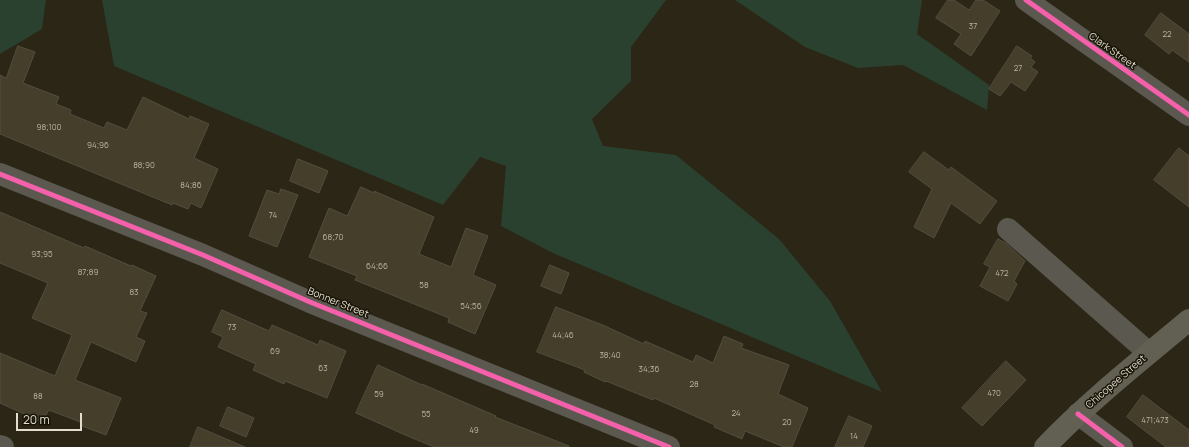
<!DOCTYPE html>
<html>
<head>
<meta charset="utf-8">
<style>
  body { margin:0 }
  #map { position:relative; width:1189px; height:447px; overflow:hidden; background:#2b2615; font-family:Manrope,sans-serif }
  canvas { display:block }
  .scale { position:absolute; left:16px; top:413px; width:66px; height:18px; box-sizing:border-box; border:2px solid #e2ddcc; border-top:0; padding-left:5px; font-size:12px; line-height:14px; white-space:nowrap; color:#e2ddcc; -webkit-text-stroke:3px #181407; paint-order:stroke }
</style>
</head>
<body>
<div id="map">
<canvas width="1189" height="447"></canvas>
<div class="scale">20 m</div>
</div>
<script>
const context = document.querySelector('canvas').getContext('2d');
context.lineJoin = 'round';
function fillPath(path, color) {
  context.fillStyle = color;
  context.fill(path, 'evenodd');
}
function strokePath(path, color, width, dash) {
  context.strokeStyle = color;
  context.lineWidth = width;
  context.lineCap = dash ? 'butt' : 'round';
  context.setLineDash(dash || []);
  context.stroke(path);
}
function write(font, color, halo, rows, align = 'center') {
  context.font = font + ' Manrope,sans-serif';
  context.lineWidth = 3;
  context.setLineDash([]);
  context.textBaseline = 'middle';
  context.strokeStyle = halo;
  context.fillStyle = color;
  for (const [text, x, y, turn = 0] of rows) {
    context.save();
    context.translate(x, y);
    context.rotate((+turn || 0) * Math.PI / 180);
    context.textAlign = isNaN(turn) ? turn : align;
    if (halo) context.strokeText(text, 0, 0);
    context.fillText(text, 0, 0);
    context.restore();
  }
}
const green = new Path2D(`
  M0,0H46L42,29L0,54Z
  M102,0H666L631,47V81L592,119L603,146L676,155L779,239L830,301L882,392L553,253L501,226L506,166L480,157L443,205L114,66Z
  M735,0H922L917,34L989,85L987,110L903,65L858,68L805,47Z`);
const building = new Path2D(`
  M948,0H954L969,10L976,0H983L1000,11L971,56L954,44L961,34L936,18Z
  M1161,13L1189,34V62L1172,50L1169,54L1145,35Z
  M18,46L35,52L23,83L59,97L56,104L71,110L70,114L104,128L107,122L127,130L143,97L189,119L190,116L209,124L194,158L218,169L201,208L191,203L188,209L173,203L172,205L0,134V75L6,78Z
  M1017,46L1032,56L1030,58L1035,62L1031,67L1038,72L1025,91L1011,82L1000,96L989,89Z
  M1179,148L1189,156V207L1154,180Z
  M924,152L949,170L951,167L997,201L980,224L951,203L934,238L914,227L932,189L909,172Z
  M298,159L328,171L319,193L290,181Z
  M361,187L374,193V191L434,217L419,254L451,267L466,228L488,236L473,275L496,285L475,334L448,322L449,318L355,280L357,276L309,257L329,208L347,216Z
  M281,189L298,195L277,247L249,236L267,190L279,194Z
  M0,212L84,248L85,246L131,266L132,265L156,276L140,311L147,313L136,337L145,341L136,362L91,342L75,380L121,398L106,435L82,426L83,423L49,410L46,415L43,414L40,421L0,403V353L55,376L72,335L32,318L48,283L0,263Z
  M998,239L1006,243L1025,261L1014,281L1017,284L1008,301L980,286L990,267L984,264Z
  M550,265L569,273L561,294L541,286Z
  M556,307L605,326L644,344L645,341L693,362L696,355L713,363L724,336L743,344L741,348L789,365L778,394L808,408L792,447H784L745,431L742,439L714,427L715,425L654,398L653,400L606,381L605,382L584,372L585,370L537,352Z
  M222,310L269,331L272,325L318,345L320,340L346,351L327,398L285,381L284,384L253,370L256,364L218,347L223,337L212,332Z
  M1006,361L1026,380L982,426L962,408Z
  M378,365L422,385V384L496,416L495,417L569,446V447H434L403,434L356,413Z
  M1143,395L1189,430V447H1166L1127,417Z
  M228,407L254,418L246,437L220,426Z
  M849,416L872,426L863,447H835Z
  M198,427L245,447H190Z`);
const minor = new Path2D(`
  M1026,0L1189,115
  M0,174L203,255L310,302L669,447
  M1008,229L1149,353
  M1078,414L1122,447
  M0,446L3,447`);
const major = new Path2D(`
  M1045,447C1089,401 1140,361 1189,320`);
const cycleway = new Path2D(`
  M1026,0L1189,115
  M0,174L203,255L310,302L669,447
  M1078,414L1122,447`);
const numberNames = [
  ["37",973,27],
  ["22",1167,35],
  ["27",1018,69],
  ["98;100",49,128],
  ["94;96",98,146],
  ["88;90",144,166],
  ["84;86",191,186],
  ["74",273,216],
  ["68;70",333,238],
  ["93;95",42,255],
  ["64;66",377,267],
  ["87;89",88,273],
  ["472",1002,274],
  ["58",424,286],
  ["83",134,293],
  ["54;56",471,307],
  ["73",232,328],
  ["44;46",563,336],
  ["69",275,352],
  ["38;40",610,356],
  ["63",323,369],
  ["34;36",649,370],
  ["28",694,385],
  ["470",994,394],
  ["59",379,395],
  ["88",38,397],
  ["24",736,414],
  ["55",426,415],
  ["471;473",1155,421],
  ["20",787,423],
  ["49",474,431],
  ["14",854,437]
];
const streetNames = [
  ["Clark Street",1112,51,35],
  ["Bonner Street",338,303,22],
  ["Chicopee Street",1116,382,-41]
];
fillPath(green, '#2b412f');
fillPath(building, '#443e2b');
strokePath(building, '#524e40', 1);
strokePath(minor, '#5b584f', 22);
strokePath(major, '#626053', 22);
strokePath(cycleway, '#f560ab', 5);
write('8px', '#bab5a4', null, numberNames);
write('10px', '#e2ddcc', '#181407', streetNames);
</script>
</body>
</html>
